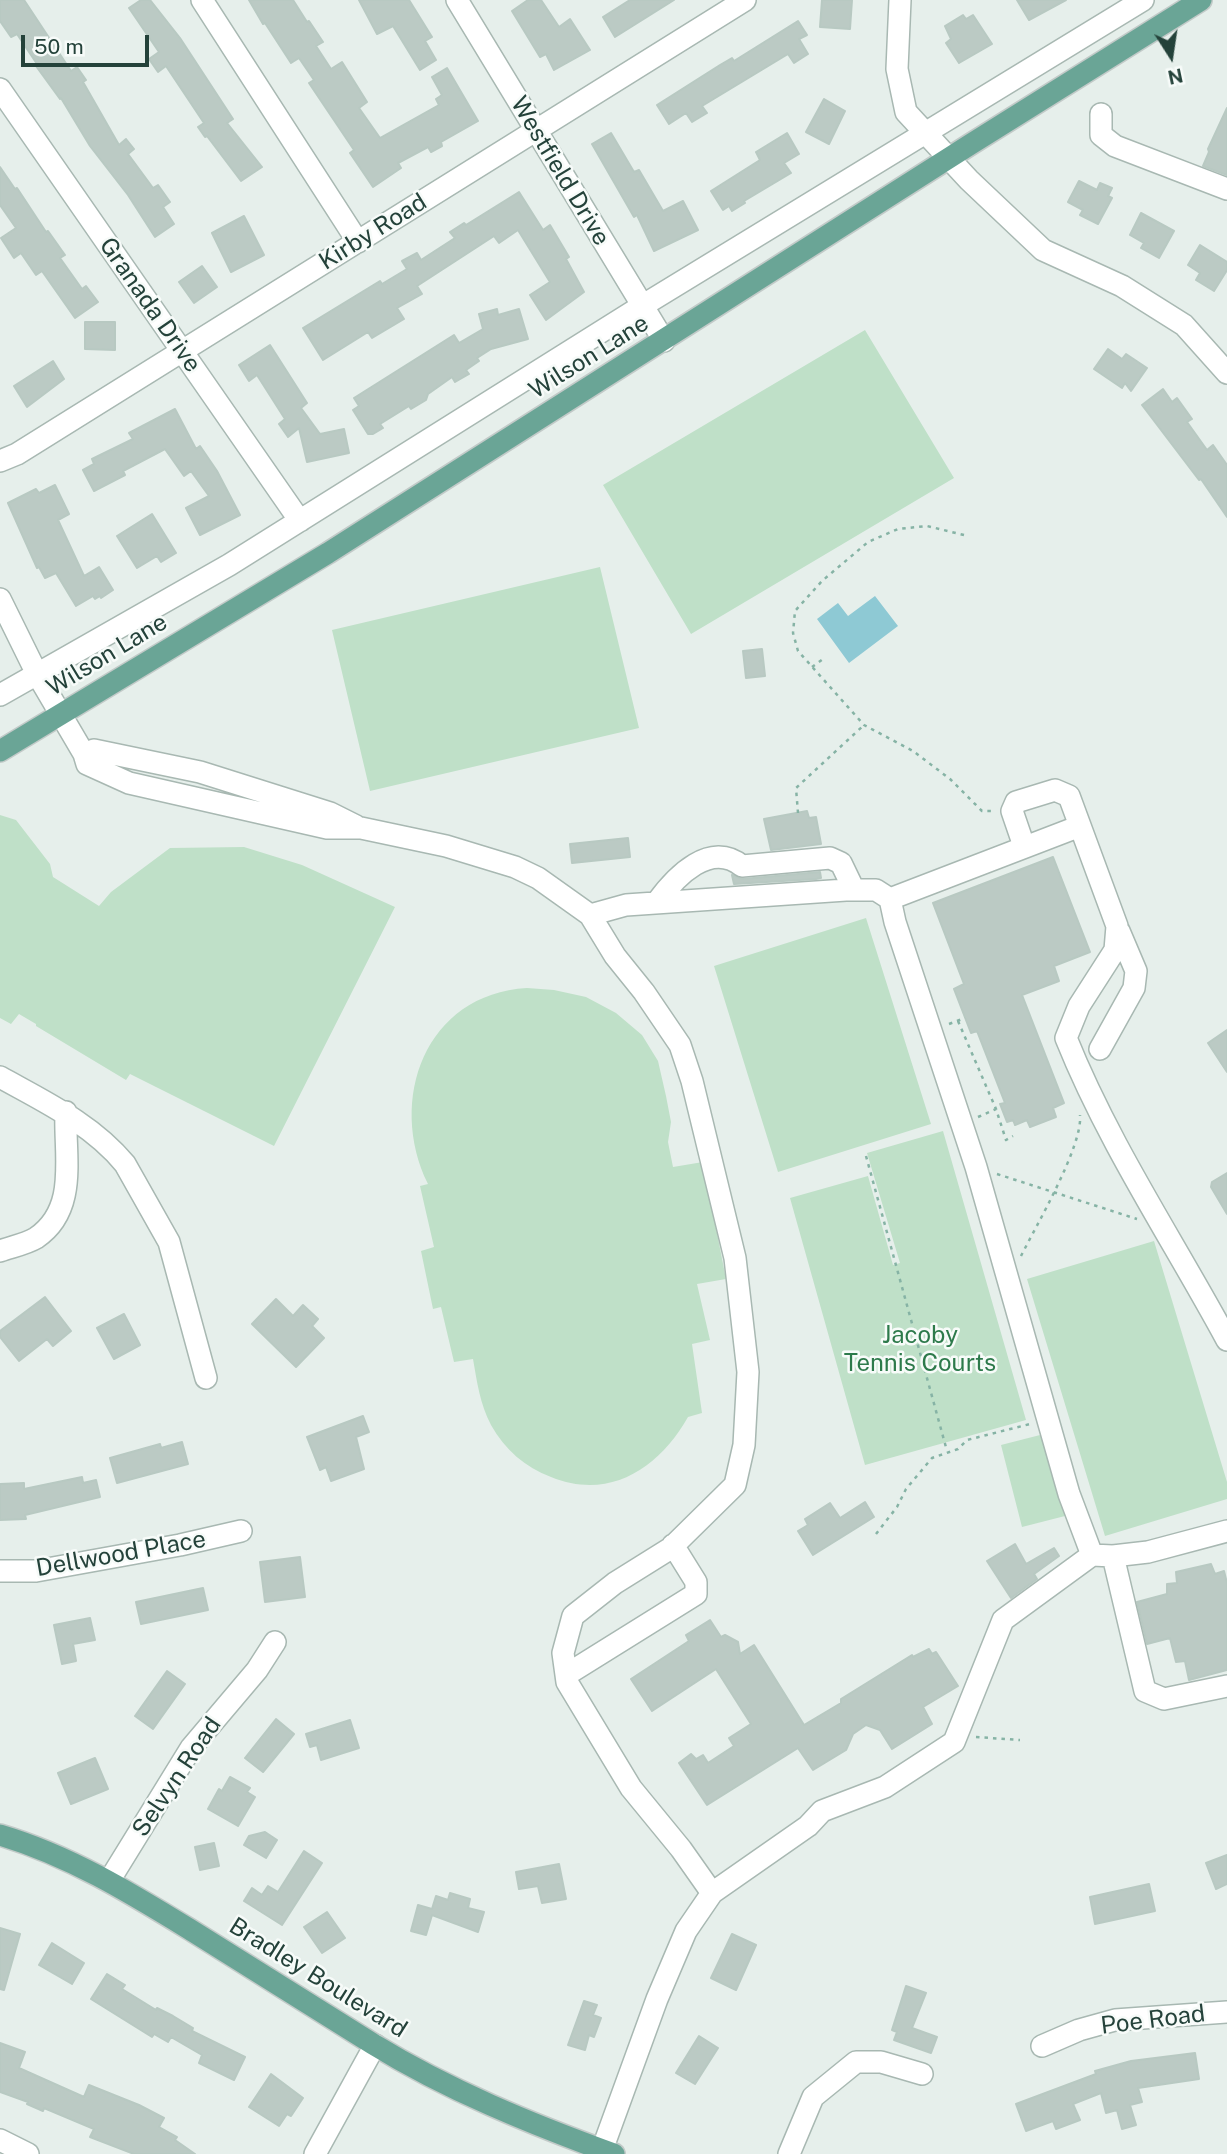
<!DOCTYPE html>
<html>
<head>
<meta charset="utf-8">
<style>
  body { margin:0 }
  #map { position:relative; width:1227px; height:2154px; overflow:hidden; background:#e6efeb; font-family:"Public Sans",sans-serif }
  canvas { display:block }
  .north { position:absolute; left:1136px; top:21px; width:70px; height:70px; -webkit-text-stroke:5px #f7fbf9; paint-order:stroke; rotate:168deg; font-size:19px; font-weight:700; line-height:28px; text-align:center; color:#24423a }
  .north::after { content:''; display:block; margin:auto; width:24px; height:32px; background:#24423a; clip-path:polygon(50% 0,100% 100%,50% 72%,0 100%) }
  .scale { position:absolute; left:21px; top:35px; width:128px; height:32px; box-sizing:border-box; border:4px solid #24423a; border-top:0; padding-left:9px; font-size:21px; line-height:24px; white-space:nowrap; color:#24423a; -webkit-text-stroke:5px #f7fbf9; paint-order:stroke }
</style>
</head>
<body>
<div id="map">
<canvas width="1227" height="2154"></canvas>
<div class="north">N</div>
<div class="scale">50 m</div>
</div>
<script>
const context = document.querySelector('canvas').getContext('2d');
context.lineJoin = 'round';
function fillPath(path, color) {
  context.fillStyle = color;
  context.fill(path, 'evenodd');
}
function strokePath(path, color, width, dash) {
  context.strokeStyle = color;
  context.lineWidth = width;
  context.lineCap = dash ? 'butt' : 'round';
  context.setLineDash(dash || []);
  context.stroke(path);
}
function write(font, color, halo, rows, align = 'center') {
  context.font = font + ' "Public Sans",sans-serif';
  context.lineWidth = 5;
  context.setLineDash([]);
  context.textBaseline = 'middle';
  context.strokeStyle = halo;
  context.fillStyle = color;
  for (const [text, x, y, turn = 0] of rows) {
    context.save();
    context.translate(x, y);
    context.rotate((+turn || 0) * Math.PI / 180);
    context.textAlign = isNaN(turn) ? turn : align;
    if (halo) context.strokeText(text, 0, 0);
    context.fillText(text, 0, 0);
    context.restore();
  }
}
const green = new Path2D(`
  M865,330L954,478L691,634L603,485Z
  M600,567L639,728L370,791L332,630Z
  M0,815L16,820L50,864L53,877L99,906L111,892L170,848L244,847L302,865L395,907L274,1146L130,1074L126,1080L36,1026V1024L19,1014L11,1024L0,1018Z
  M866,918L931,1124L778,1172L714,966Z
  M527,988L554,990L586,997L616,1013L642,1035L658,1061L666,1096L671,1122L668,1142L673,1167L703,1162L726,1279L697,1284L710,1340L692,1344L702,1413L688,1417C659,1468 610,1501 551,1477C525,1467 505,1450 491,1425C480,1404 477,1382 473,1359L454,1362L441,1307L433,1309L421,1251L434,1247L420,1186L428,1184C387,1100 425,994 527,988Z
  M943,1131L1026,1420L865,1465L790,1198L868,1176L893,1265L900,1263L867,1153Z
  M1154,1241L1227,1482V1499L1105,1536L1027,1279Z
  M1044,1434L1065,1516L1022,1527L1001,1445Z`);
const water = new Path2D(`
  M875,596L898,626L849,663L817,619L838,603L848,616Z`);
const building = new Path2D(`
  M0,0H24L71,71L77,67L86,80L83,82L119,145L126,139L134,149L128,154L153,188L158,185L170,202L163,207L174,224L155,237L128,195L90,146L61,98L60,99L36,66L37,64L17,34L11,37L0,21Z
  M141,0H150L180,38L233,119L227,123L262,167L241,181L207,136L205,137L198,127L204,123L166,66L158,72L149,59L159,52L129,8Z
  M249,0H293L307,22L309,21L323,42L316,46L331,69L342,62L367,102L359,108L380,138L439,105L436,99L442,95L432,77L447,68L478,121L441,142L442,146L431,152L428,147L398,163L401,168L373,187L350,153L354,150L309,83L314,80L299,58L291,63L265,23L263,24Z
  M359,0H409L432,37L425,41L436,60L420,70L393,26L377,34Z
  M528,0H541L559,27L570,19L590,50L554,70L546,54L540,57L512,11Z
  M630,0H674L615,37L603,17Z
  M822,0H852L850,29L820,27Z
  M1017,0H1066L1029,20Z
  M963,15L966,19L973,15L992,44L959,63L946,43L951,39L945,26Z
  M798,21L807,35L799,39L808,54L794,63L788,54L702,106L707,113L692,122L686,113L669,124L657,105L720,65L732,58L734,61Z
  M824,99L845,111L829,144L806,132Z
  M1227,108V175L1203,166L1209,152L1208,149Z
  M611,133L634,172L639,170L663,211L683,201L698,230L654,251L637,215L634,217L592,144Z
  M787,133L799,154L784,163L791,173L744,201L745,203L732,211L729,206L723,210L711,191L760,160L756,152Z
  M0,167L15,189L17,188L46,232L48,231L65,255L60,258L82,289L86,286L98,302L75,318L42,271L36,275L21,253L14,258L1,238L16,228L0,205Z
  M1079,181L1097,190L1100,183L1112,188L1108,196L1112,198L1098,224L1080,215L1083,210L1068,202Z
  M519,192L543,230L550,225L569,257L566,259L584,292L546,320L530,295L550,282L518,230L499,243L494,236L417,286L422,294L397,308L404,319L372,338L368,332L323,360L303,328L380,281L382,284L407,269L402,261L417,253L421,260L455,238L450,232L464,223L466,225Z
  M1141,213L1174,231L1159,258L1141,248L1144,243L1130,235Z
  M244,216L264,255L231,272L212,233Z
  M1200,245L1227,262V270L1214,291L1196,280L1200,273L1188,265Z
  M202,266L217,287L194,303L179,282Z
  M497,309L498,315L519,309L528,339L491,349L477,358L479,361L466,370L469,374L455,382L452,377L428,394L426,400L411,409L409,406L380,424L383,428L373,434H368L353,410L359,406L354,398L454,335L459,343L483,329L479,314Z
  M85,322H115V350L85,349Z
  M270,345L307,403L301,408L320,434L344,429L349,453L307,462L299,428L288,437L279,424L285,419L257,375L249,381L239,365Z
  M1108,349L1122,359L1126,354L1147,368L1131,391L1125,383L1122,388L1094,369Z
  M53,361L64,379L27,407L14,386Z
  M1163,389L1172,402L1177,398L1192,419L1187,422L1207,450L1213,445L1227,465V517L1201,479L1199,480L1142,405Z
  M175,409L196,449L200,446L217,471L240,515L200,535L186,508L209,496L191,471L184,476L165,449L123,471L125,475L94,491L83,470L94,464L92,459L133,439L129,433Z
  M55,485L69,514L58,520L84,576L99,567L113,590L101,598L100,596L95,599L93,596L76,606L56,573L45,578L39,567L37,568L8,503L36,489L39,493Z
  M152,514L176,553L161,562L157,556L137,568L117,536Z
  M762,649L765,676L746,678L743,651Z
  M807,811L809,818L816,817L821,844L771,850L764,819Z
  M628,838L630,857L572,863L570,844Z
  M1053,857L1090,952L1054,966L1059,981L1022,995L1064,1103L1053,1108L1056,1117L1030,1127L1027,1120L1015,1125L1013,1120L1007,1122L1000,1104L1005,1103L977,1031L971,1033L954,989L964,984L933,903Z
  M820,872L821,878L816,879L734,884L732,875L743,879Z
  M1227,1030V1072L1208,1043Z
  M1227,1173V1214L1211,1187L1212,1182Z
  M45,1297L71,1331L53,1346L47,1339L19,1361L0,1337V1331Z
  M276,1299L293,1316L303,1305L318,1319L312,1326L324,1338L296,1367L252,1324Z
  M124,1314L140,1345L114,1359L97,1328Z
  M363,1416L369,1432L356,1437L364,1469L331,1481L326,1467L320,1470L307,1437Z
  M182,1442L188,1464L117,1483L110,1458L160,1444L161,1448Z
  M82,1477L83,1483L96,1480L100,1497L25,1515L26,1519L0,1520V1484L24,1483V1489Z
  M865,1502L874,1517L813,1555L798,1531L808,1525L805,1519L830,1503L840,1518Z
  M1015,1544L1026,1564L1054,1548L1059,1556L1034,1574L1037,1579L1011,1598L987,1561Z
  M300,1557L305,1597L265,1602L260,1562Z
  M1211,1564L1215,1574L1224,1571L1227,1583V1670L1189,1680L1185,1661L1176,1662L1170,1638L1147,1644L1137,1602L1167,1594V1584L1177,1583L1176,1572Z
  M203,1588L208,1610L141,1624L136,1602Z
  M90,1618L95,1640L73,1644L76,1661L62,1664L54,1625Z
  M710,1620L721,1637L725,1635L738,1642L740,1654L754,1645L804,1725L841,1703V1699L912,1655L913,1657L929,1649L932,1654L936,1652L958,1686L923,1707L932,1724L892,1749L880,1730L866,1725L853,1734L846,1750L813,1770L798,1748L707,1805L679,1763L691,1754L696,1759L703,1755L708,1763L734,1746L729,1738L751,1724L716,1669L652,1711L631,1679L689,1641L686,1635Z
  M167,1671L185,1684L153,1729L135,1716Z
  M276,1719L294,1734L263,1772L245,1758Z
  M350,1720L359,1748L321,1760L317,1745L310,1747L306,1734Z
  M95,1758L108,1789L71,1804L58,1773Z
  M230,1777L250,1788L247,1792L255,1797L238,1826L208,1809L219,1789L222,1791Z
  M265,1832L277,1840L266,1858L244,1845L249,1836Z
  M214,1843L219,1866L200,1870L195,1847Z
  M304,1851L322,1863L282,1925L244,1901L252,1888L262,1895L268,1886L278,1892Z
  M1227,1855V1884L1216,1889L1206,1863Z
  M559,1864L566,1899L542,1903L538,1886L519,1889L516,1872Z
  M1149,1884L1155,1911L1095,1924L1090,1897Z
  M450,1893L470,1899L468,1908L484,1912L478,1932L432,1915L426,1935L411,1931L418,1905L432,1909L436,1896L448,1900Z
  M327,1912L345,1938L322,1953L304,1927Z
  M0,1928L20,1934L4,1990L0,1989Z
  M732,1934L756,1945L736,1990L711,1978Z
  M52,1943L84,1963L72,1984L39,1965Z
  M107,1974L125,1985L122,1989L156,2010L157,2008L173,2016L193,2028L192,2031L245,2057L234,2080L199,2063L202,2055L171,2037L168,2042L154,2034L152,2037L91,1999Z
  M906,1986L926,1993L912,2028L937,2037L931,2053L894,2040L897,2032L892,2030Z
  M584,2001L597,2005L593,2015L601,2018L594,2037L589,2035L585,2050L568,2045Z
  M699,2036L718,2048L695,2084L676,2073Z
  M0,2043L25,2052L19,2068L84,2097L89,2085L139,2105L164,2118L159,2127L177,2137L175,2140L195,2154H134L90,2137L94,2129L44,2108L43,2111L27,2104L28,2102L0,2092Z
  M1195,2053L1199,2079L1138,2088L1142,2102L1130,2105L1136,2125L1122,2129L1117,2110L1106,2113L1101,2093L1073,2104L1080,2120L1056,2129L1053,2121L1026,2131L1016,2104L1096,2074L1095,2071L1131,2061Z
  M271,2074L303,2098L291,2116L287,2114L279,2126L249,2107Z`);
const path = new Path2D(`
  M964,535L927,526L898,529L868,542L822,581L795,611L793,633L798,651L864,725L913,751L950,779L982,811H995
  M812,667L823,659
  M798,813L796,788L864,725
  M958,1021L996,1109
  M949,1024L965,1018
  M978,1117L996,1109L1006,1140L1013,1136
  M866,1156L947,1451
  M997,1174L1137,1219
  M1021,1256C1036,1226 1083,1146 1080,1115
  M876,1534L897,1507L906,1489L932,1458L958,1449L967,1440L1030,1424
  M976,1737L1020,1740`);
const minor = new Path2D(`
  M202,0L358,242
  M457,0L664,341
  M900,0L897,69L906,112L969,180L1043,250L1122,286L1184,325L1227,373
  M0,89L300,521
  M1101,114V135L1115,146L1227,189
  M0,461L17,454L745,0
  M0,599L37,674L84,754L87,764L129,783L327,828H361L446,846L515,867L538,878L590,915L615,956L644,992L680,1045L692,1081L735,1258L748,1372L744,1445L735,1485L671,1548L615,1583L573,1616L563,1653L567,1682L631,1788L681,1849L712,1893
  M0,695L229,565L642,306L1143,0
  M84,754L94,750L200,772L330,813L356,826
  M1024,846L1012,811L1016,802L1055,790L1069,796L1117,926L1115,950L1079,1006L1066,1038C1109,1145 1173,1240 1227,1340
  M890,899L1080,826
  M657,902C676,876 711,840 742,866L830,858L841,863L854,890
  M590,915L626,905L846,890H876L890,899L895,922L976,1167L1069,1494L1092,1555
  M1100,1049L1134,988L1136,971L1119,931
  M0,1077C45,1102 92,1124 125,1164L169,1242L206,1378
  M0,1251C11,1247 26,1244 36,1238C79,1209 64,1155 66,1112
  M1113,1556L1145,1691L1164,1699L1227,1686
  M0,1571H36L180,1545L241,1531
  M566,1675L696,1594V1582L673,1545
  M109,1881L191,1748L257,1670L275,1642
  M1042,2046L1079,2030L1115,2020L1227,2012
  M0,2140L28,2154
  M602,2150L657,1999L686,1931L712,1893L808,1826L822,1811L885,1787L954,1742L1003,1620L1092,1555L1113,1556L1148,1552L1227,1531
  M315,2154L375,2045
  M789,2154L813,2097L856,2062H881L922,2074`);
const major = new Path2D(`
  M0,751L328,553L971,144L1201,0
  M0,1835C71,1856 132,1894 194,1932C254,1969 313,2007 373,2044C448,2090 531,2124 614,2154`);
const streetNames = [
  ["Westfield Drive",560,171,59],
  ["Kirby Road",373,232,-32],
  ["Granada Drive",150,305,55],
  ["Wilson Lane",589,357,-32],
  ["Wilson Lane",107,655,-31],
  ["Dellwood Place",121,1554,-10],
  ["Selvyn Road",177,1777,-56],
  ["Bradley Boulevard",318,1978,32],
  ["Poe Road",1153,2020,-7]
];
const parkNames = [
  ["Jacoby",920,1336],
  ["Tennis Courts",920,1364]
];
fillPath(green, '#bfe0c8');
fillPath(water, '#8ec9d4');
fillPath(building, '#bbcac4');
strokePath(building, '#b8c9c2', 2);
strokePath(minor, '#a8b8b2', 24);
strokePath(major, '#c2cac8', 24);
strokePath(path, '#86b3a5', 2.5, [3.5, 5]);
strokePath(minor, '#fff', 21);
strokePath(major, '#6aa596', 21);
write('24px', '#24423a', '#f7fbf9', streetNames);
write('24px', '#2d7a4b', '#f7fbf9', parkNames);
</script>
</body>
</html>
